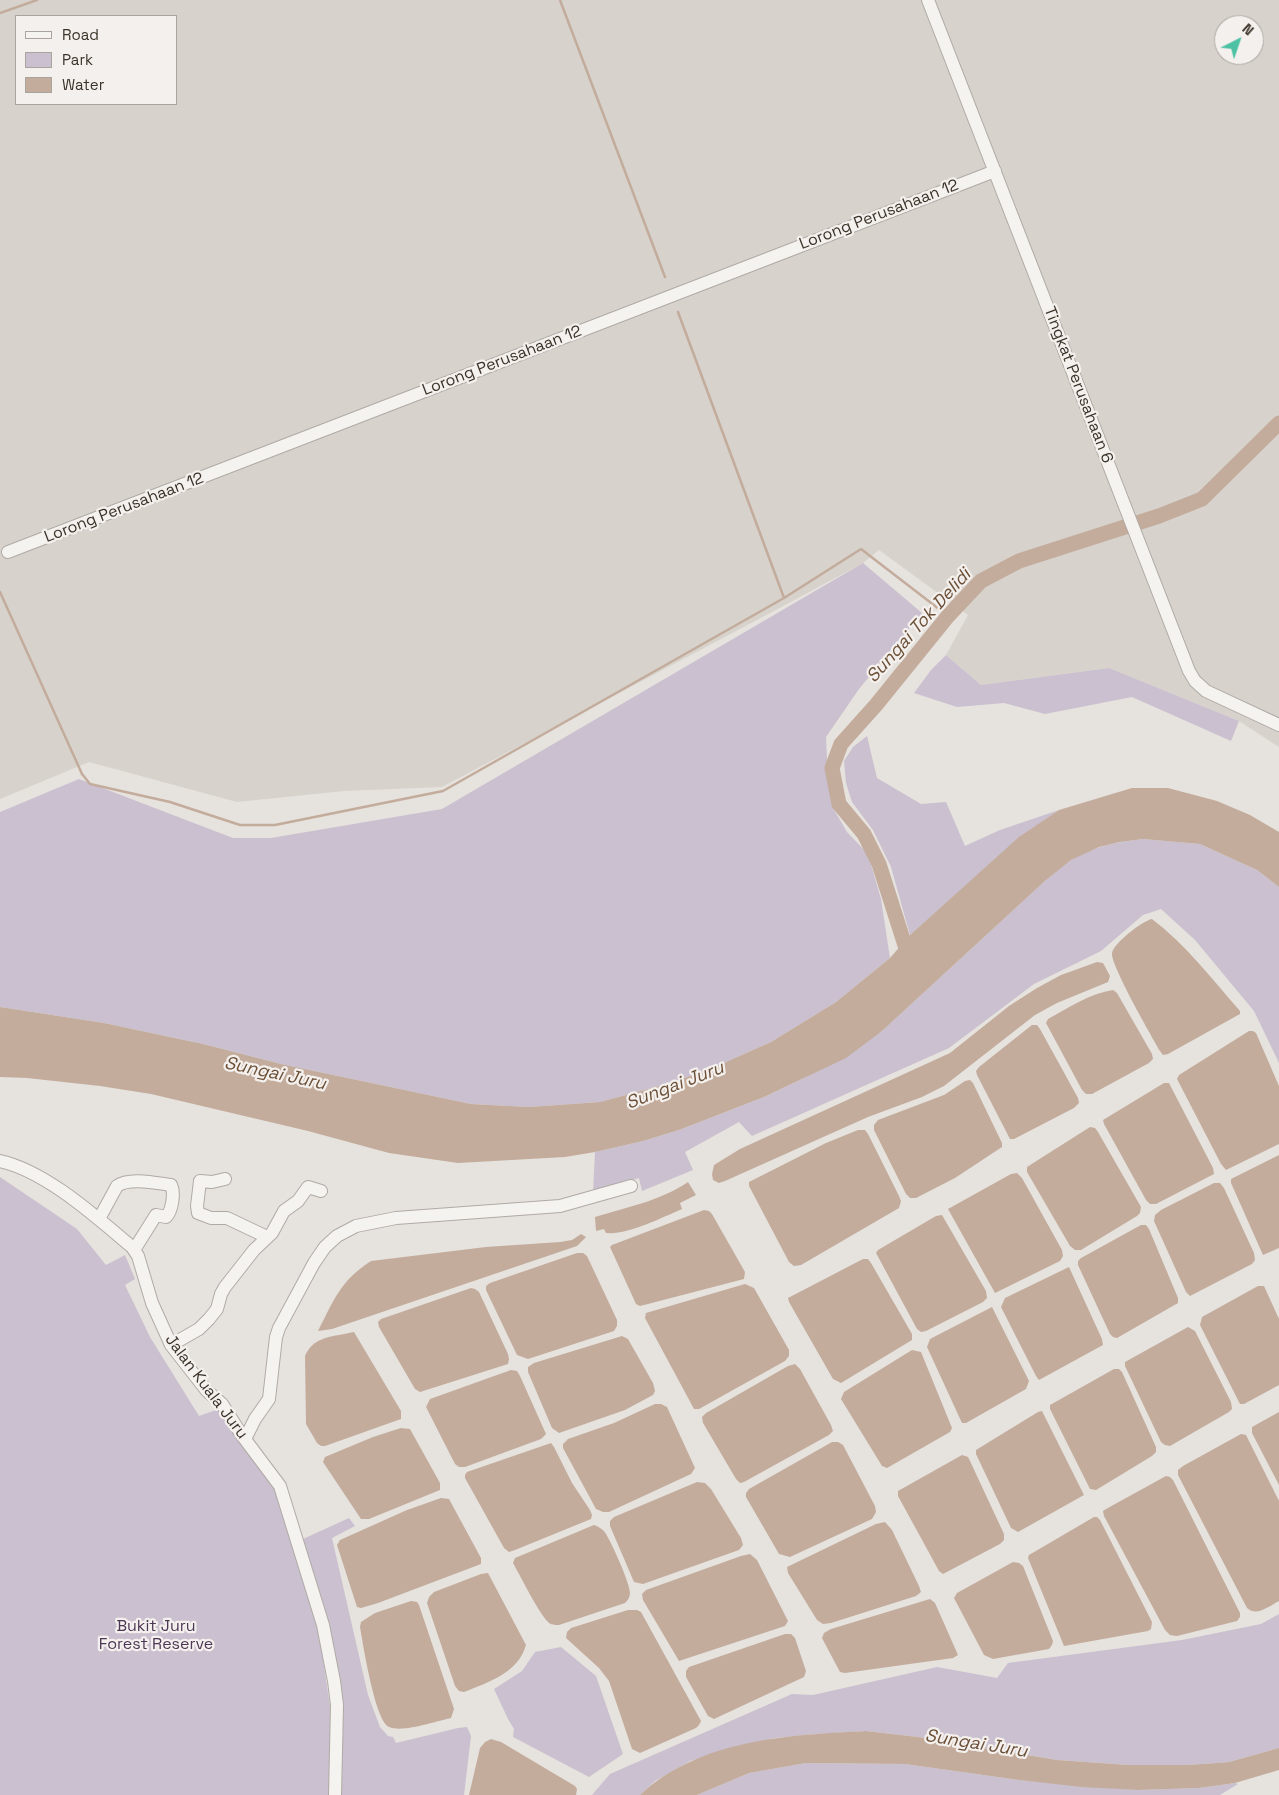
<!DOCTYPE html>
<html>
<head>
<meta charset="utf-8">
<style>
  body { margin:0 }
  #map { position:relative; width:1279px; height:1795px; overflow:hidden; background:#e6e2de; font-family:"Space Grotesk",sans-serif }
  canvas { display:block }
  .legend { position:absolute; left:15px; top:15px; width:162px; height:90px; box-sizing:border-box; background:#f4f0ed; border:1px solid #aaa49f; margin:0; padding:6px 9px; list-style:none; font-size:15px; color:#3b3329 }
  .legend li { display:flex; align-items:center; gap:10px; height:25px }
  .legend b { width:25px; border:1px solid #aaa49f }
  .north { position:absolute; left:1214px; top:15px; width:50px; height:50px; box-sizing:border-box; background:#f4f0ed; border:1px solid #aaa49f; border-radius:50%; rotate:41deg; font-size:14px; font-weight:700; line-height:20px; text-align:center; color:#3b3329 }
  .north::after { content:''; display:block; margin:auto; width:18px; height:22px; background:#4dc1a4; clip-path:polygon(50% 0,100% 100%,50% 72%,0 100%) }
</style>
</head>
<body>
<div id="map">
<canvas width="1279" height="1795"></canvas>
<ul class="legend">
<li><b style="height:6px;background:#f5f3f0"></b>Road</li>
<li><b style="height:14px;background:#cac0cf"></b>Park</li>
<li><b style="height:14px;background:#c3ac9c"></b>Water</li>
</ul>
<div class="north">N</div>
</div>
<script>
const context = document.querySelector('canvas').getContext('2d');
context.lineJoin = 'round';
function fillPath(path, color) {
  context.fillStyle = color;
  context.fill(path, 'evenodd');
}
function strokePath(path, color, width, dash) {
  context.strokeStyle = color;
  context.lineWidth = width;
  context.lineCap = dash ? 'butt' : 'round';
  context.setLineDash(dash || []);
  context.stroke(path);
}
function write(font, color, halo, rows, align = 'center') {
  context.font = font + ' "Space Grotesk",sans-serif';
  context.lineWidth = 4.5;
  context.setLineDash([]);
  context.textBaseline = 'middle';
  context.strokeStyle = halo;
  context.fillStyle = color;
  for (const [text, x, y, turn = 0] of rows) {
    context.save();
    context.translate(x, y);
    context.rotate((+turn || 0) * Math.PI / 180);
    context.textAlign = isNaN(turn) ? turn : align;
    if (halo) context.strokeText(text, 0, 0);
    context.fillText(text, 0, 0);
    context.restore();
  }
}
const built = new Path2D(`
  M0,0H1279V747L1239,721L1109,668L981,685L946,655L968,615L879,550L863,563L787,604L442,787L344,791L237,802L89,762L0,799ZM16,16H176V104H16ZM1224,25H1254V55H1224Z`);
const green = new Path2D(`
  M863,563L922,613L859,689L826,737L828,782L833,808L847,832L868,854L881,899L890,958L836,1002L771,1042L708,1070L667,1084L600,1102L529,1107L471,1104L281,1064L203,1044L104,1023L0,1007V812L79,779L233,838H271L442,809Z
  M946,655L981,685L1109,668L1239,721L1231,741L1132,697L1045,714L1004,703L957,707L914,693L931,670Z
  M867,736L877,778L921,804L946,802L965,846L1000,830L1059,810L1019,838L910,935L891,867L873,830L852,802L846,783L844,761L853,747Z
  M1143,839L1200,844L1257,870L1279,887V1063L1254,1011L1195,940L1161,909L1143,915L1101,951L1034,984L949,1048L752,1136L739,1122L685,1152L693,1170L642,1191L639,1178L593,1193L595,1152L643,1141L679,1130L764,1097L802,1079L882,1031L1046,880C1054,873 1062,865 1071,860C1093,846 1118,842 1143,839Z
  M0,1177L77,1229L106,1265L125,1255L135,1279L125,1285L150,1337L199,1416L219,1409L277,1491L319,1632L331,1713L330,1795H0Z
  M349,1518L355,1526L332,1538L368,1695L380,1727L388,1736L393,1737L396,1743L458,1728L467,1727L471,1736L464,1795H339L342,1703L329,1622L303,1539Z
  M1279,1614V1748L1229,1762L1189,1765H1129L1057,1760L918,1737L866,1731L816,1734L775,1738L731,1748L690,1761L655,1781L640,1795H592L610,1774L792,1694L813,1695L937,1667L997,1678L1008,1663L1182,1640L1261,1624Z
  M561,1647L596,1676L623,1754L589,1777L513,1737L514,1729L508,1719L494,1689L522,1671L535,1652Z
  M806,1763L905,1764L1019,1780L1138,1790L1199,1788L1235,1783L1238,1784L1220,1795H697L749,1773Z`);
const water = new Path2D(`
  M1132,788H1168L1217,801L1250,815L1279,832V887L1257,870L1200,844L1143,839L1120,842L1099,847L1071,860L1046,880L882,1031L846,1058L764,1097L679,1130L643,1141L595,1152L565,1157L458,1163L389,1153L308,1131L151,1094L100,1086L27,1078L0,1077V1007L104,1023L203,1044L281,1064L471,1104L529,1107L600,1102L667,1084L708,1070L771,1042L836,1002L890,958L910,935L1019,837L1059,810Z
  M1152,919C1186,945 1212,979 1240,1011V1014L1168,1054L1163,1055L1160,1051C1152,1037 1110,964 1112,953C1114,943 1142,921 1152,919Z
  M1097,962L1103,963L1110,976L1108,982L1057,1003L1035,1015L944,1086L922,1097L868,1117L725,1181L719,1183L713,1180L712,1174L714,1165L740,1149L950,1053L1009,1006L1037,988L1061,975Z
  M1113,990L1117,993L1152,1054L1153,1059L1149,1063L1092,1094H1086L1082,1090L1046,1023L1048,1019C1068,1008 1091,993 1113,990Z
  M1032,1025H1037L1040,1029L1078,1098L1079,1103L1074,1108L1014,1139H1010L977,1075L976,1071L979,1067Z
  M1249,1031H1253L1256,1033L1279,1086V1144L1226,1170L1221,1164L1177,1079L1179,1075Z
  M970,1080L973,1083L1002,1143V1147L955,1178L916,1198H910L906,1194L874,1130V1125L878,1120L944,1095L965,1081Z
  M1164,1083H1169L1171,1087L1213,1168L1214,1174L1156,1204H1150L1146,1200L1104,1124L1103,1120Z
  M1090,1127L1095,1128L1098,1132L1141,1207L1140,1213L1137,1216L1081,1250H1075L1070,1246L1027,1172V1167Z
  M858,1130H865L868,1134L899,1196L901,1201L899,1208L801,1265L794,1266L789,1262L749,1186V1182L826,1143Z
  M1279,1155V1248L1263,1255L1231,1183V1179Z
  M1017,1173L1022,1178L1062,1250L1063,1256L1060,1261L995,1293L948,1209L1011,1174Z
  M688,1182L696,1195L680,1203L682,1209C661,1218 628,1235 606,1233L604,1229L596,1231L595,1217C627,1207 660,1201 688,1182Z
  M1214,1183H1220L1224,1188L1254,1253L1255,1260L1252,1264L1190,1296L1186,1292L1154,1221L1155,1215L1161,1210Z
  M704,1210L709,1211L712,1214L745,1272L744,1279L644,1305L640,1306L636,1304L610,1247L612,1245Z
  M942,1215L986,1291L987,1298L983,1302L926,1331L921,1332L917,1329L876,1253L878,1250L936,1216Z
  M1141,1225H1146L1149,1229L1178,1298V1303L1117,1338L1113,1337L1110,1334L1078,1265V1261L1081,1258Z
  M581,1234L586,1237L577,1246L332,1329L318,1331C334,1300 340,1281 371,1261L486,1247L560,1242L572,1240Z
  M577,1253H583L587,1256L617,1320V1326L614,1331L528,1359L517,1355L486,1290V1286L490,1283Z
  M863,1259H868L871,1263L912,1334V1340L841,1383L833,1379L789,1302L788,1298Z
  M1069,1267L1102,1339L1103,1345L1039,1380L1036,1376L1001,1307L1005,1298Z
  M745,1284L754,1288L789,1350V1356L785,1361L699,1409H694L645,1318L646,1313Z
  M1258,1286H1264L1279,1319V1385L1244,1404H1240L1200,1325L1202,1317Z
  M471,1288L475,1289L479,1292L508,1354L509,1359L508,1364L420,1392L415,1389L379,1327L378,1322L381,1319Z
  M992,1307L1029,1381L1026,1389L966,1423H962L927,1347L930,1339Z
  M1188,1327L1195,1331L1231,1402L1232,1409L1229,1412L1170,1446L1165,1445L1161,1442L1125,1366V1362Z
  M354,1332L401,1411V1419L325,1446H321L317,1443L306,1424L305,1356C314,1335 334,1337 354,1332Z
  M622,1336L628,1339L653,1383L655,1391L653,1395L625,1410L559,1433L552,1428L528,1372V1367L534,1363Z
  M912,1350L921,1352L952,1428L950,1432L887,1468L882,1466L841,1399L844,1392Z
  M795,1364L800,1369L831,1425L833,1431L829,1435L744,1482L740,1483L736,1479L703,1423L702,1417L706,1413L788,1366Z
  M1114,1369H1119L1122,1372L1156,1447V1452L1152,1456L1096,1490L1090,1489L1050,1409V1405Z
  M511,1370L517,1371L520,1376L546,1434L541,1439L465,1467H459L455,1464L426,1407L430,1399Z
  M655,1404H661L667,1407L695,1468L691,1474L609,1512H603L596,1509L563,1448V1444L568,1439L614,1423Z
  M1042,1411L1084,1495L1018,1532L1011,1528L976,1454V1450L1038,1412Z
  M1279,1412V1485L1252,1433V1427Z
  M401,1428L410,1429L440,1483V1490L369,1519H361L323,1462L325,1457L373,1437Z
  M1241,1434L1246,1435L1279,1501V1601C1269,1606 1257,1617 1247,1608L1178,1475V1470L1183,1466Z
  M832,1442H838L843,1445L875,1506L876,1512L872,1519L790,1557L779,1554L746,1497V1493L749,1489Z
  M551,1443L554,1447L572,1483L590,1510L592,1515L591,1519L515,1550L509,1552L504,1548L465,1478V1475L467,1472Z
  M962,1455L968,1457L970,1461L1004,1534V1540L1000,1544L943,1574L939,1571L898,1496V1491Z
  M1166,1476L1170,1477L1173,1480L1240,1613V1617L1237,1621L1177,1636L1170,1635L1165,1630L1104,1516L1103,1511L1106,1509Z
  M697,1482L705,1483L711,1489L741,1538L743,1545L739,1550L643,1584L634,1582L610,1526V1521L614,1517Z
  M441,1498L449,1499L481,1558V1564L378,1603L361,1608L357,1607L337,1545L340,1540L407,1510Z
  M1094,1517H1097L1100,1520L1152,1622L1151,1629L1148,1631L1064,1646L1028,1558L1029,1555Z
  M885,1522L892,1530L919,1586L921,1592L916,1596L831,1623L823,1624L817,1620L788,1573L787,1567L876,1524Z
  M594,1525C599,1527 603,1529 606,1534C612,1544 630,1583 630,1593C630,1597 628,1600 625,1603L559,1625C554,1625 551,1625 548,1622C537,1610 522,1579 513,1563L515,1558Z
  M750,1554L757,1560L788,1621L785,1626L679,1661L643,1600L642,1594L646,1590L741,1556Z
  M1013,1562L1019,1563L1023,1566L1053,1641L1052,1645L1049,1649L993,1659L984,1655L954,1598L957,1593Z
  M488,1573L526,1645C518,1673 489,1682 464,1692L459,1691L455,1686L427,1603L429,1597L434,1592L481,1574Z
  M930,1599L935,1603L958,1655L953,1658L845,1673L840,1672L822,1638L824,1633L831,1629Z
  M411,1601L417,1602L419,1605L454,1709L451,1718C436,1721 403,1733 389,1727C375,1721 363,1644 360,1627L361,1622L375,1613Z
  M628,1610H637L641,1612L701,1721L699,1725L696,1728L640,1753L632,1749L609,1681L599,1668L566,1638L567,1632L571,1628Z
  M785,1634H791L795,1638L806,1671L804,1677L714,1719L708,1716L686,1677V1671L689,1667Z
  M866,1731L918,1737L1057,1760L1129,1765H1189L1229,1762L1279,1748V1770L1235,1783L1199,1788L1138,1790L1082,1787L1019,1780L905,1764L806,1763L749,1773L697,1795H640C700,1739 789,1735 866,1731Z
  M491,1739L501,1742L575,1786L577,1789L576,1795H469L480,1748L485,1742Z`);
const stream = new Path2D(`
  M560,0L665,277
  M0,13L37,0
  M678,312L784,598
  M0,592L82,774L90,784L170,802L240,825H275L443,791L784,598L861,549L948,616`);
const river = new Path2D(`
  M910,961L879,864L864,834L839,804L832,768L841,744L876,705L948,616L981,581L1019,561L1159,516L1202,499L1279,423`);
const minor = new Path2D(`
  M928,0L1189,671L1195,681L1206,691L1279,725
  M8,552L995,171
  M0,1161C46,1171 96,1217 132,1247L138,1256L152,1303L171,1345L207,1391L222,1404L241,1434L280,1486L323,1625L334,1681L337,1705L335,1795
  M225,1179L212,1182L200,1181L197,1206L198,1213L211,1218H227L267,1237
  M99,1219L117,1186C129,1177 156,1183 171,1185C175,1193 172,1211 166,1217L156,1215L134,1250
  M171,1345L199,1329L209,1319L217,1309L221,1294L225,1287L254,1250L272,1233L284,1211L298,1201L308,1187L321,1191
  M245,1439L255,1419L269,1399L276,1337L279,1328L314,1263L325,1247L337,1236L356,1226L396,1218L560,1206L631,1186`);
const streetNames = [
  ["Lorong Perusahaan 12",879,215,-21],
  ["Lorong Perusahaan 12",502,361,-21],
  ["Tingkat Perusahaan 6",1078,385,69],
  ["Lorong Perusahaan 12",124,508,-21],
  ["Jalan Kuala Juru",206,1387,53]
];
const parkNames = [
  ["Bukit Juru",156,1627],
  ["Forest Reserve",156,1645]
];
const waterNames = [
  ["Sungai Tok Delidi",919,626,-48],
  ["Sungai Juru",275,1074,12],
  ["Sungai Juru",675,1086,-21],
  ["Sungai Juru",976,1744,9]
];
fillPath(built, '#d7d2cc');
fillPath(green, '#cac0cf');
fillPath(water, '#c3ac9c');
strokePath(stream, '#c3ac9c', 2.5);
strokePath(river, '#c3ac9c', 15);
strokePath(minor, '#afaaa4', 14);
strokePath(minor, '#f5f3f0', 12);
write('16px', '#3b3329', '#f4f0ed', streetNames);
write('16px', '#4d3756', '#f4f0ed', parkNames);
write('italic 18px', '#6b4f37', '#f4f0ed', waterNames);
</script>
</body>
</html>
